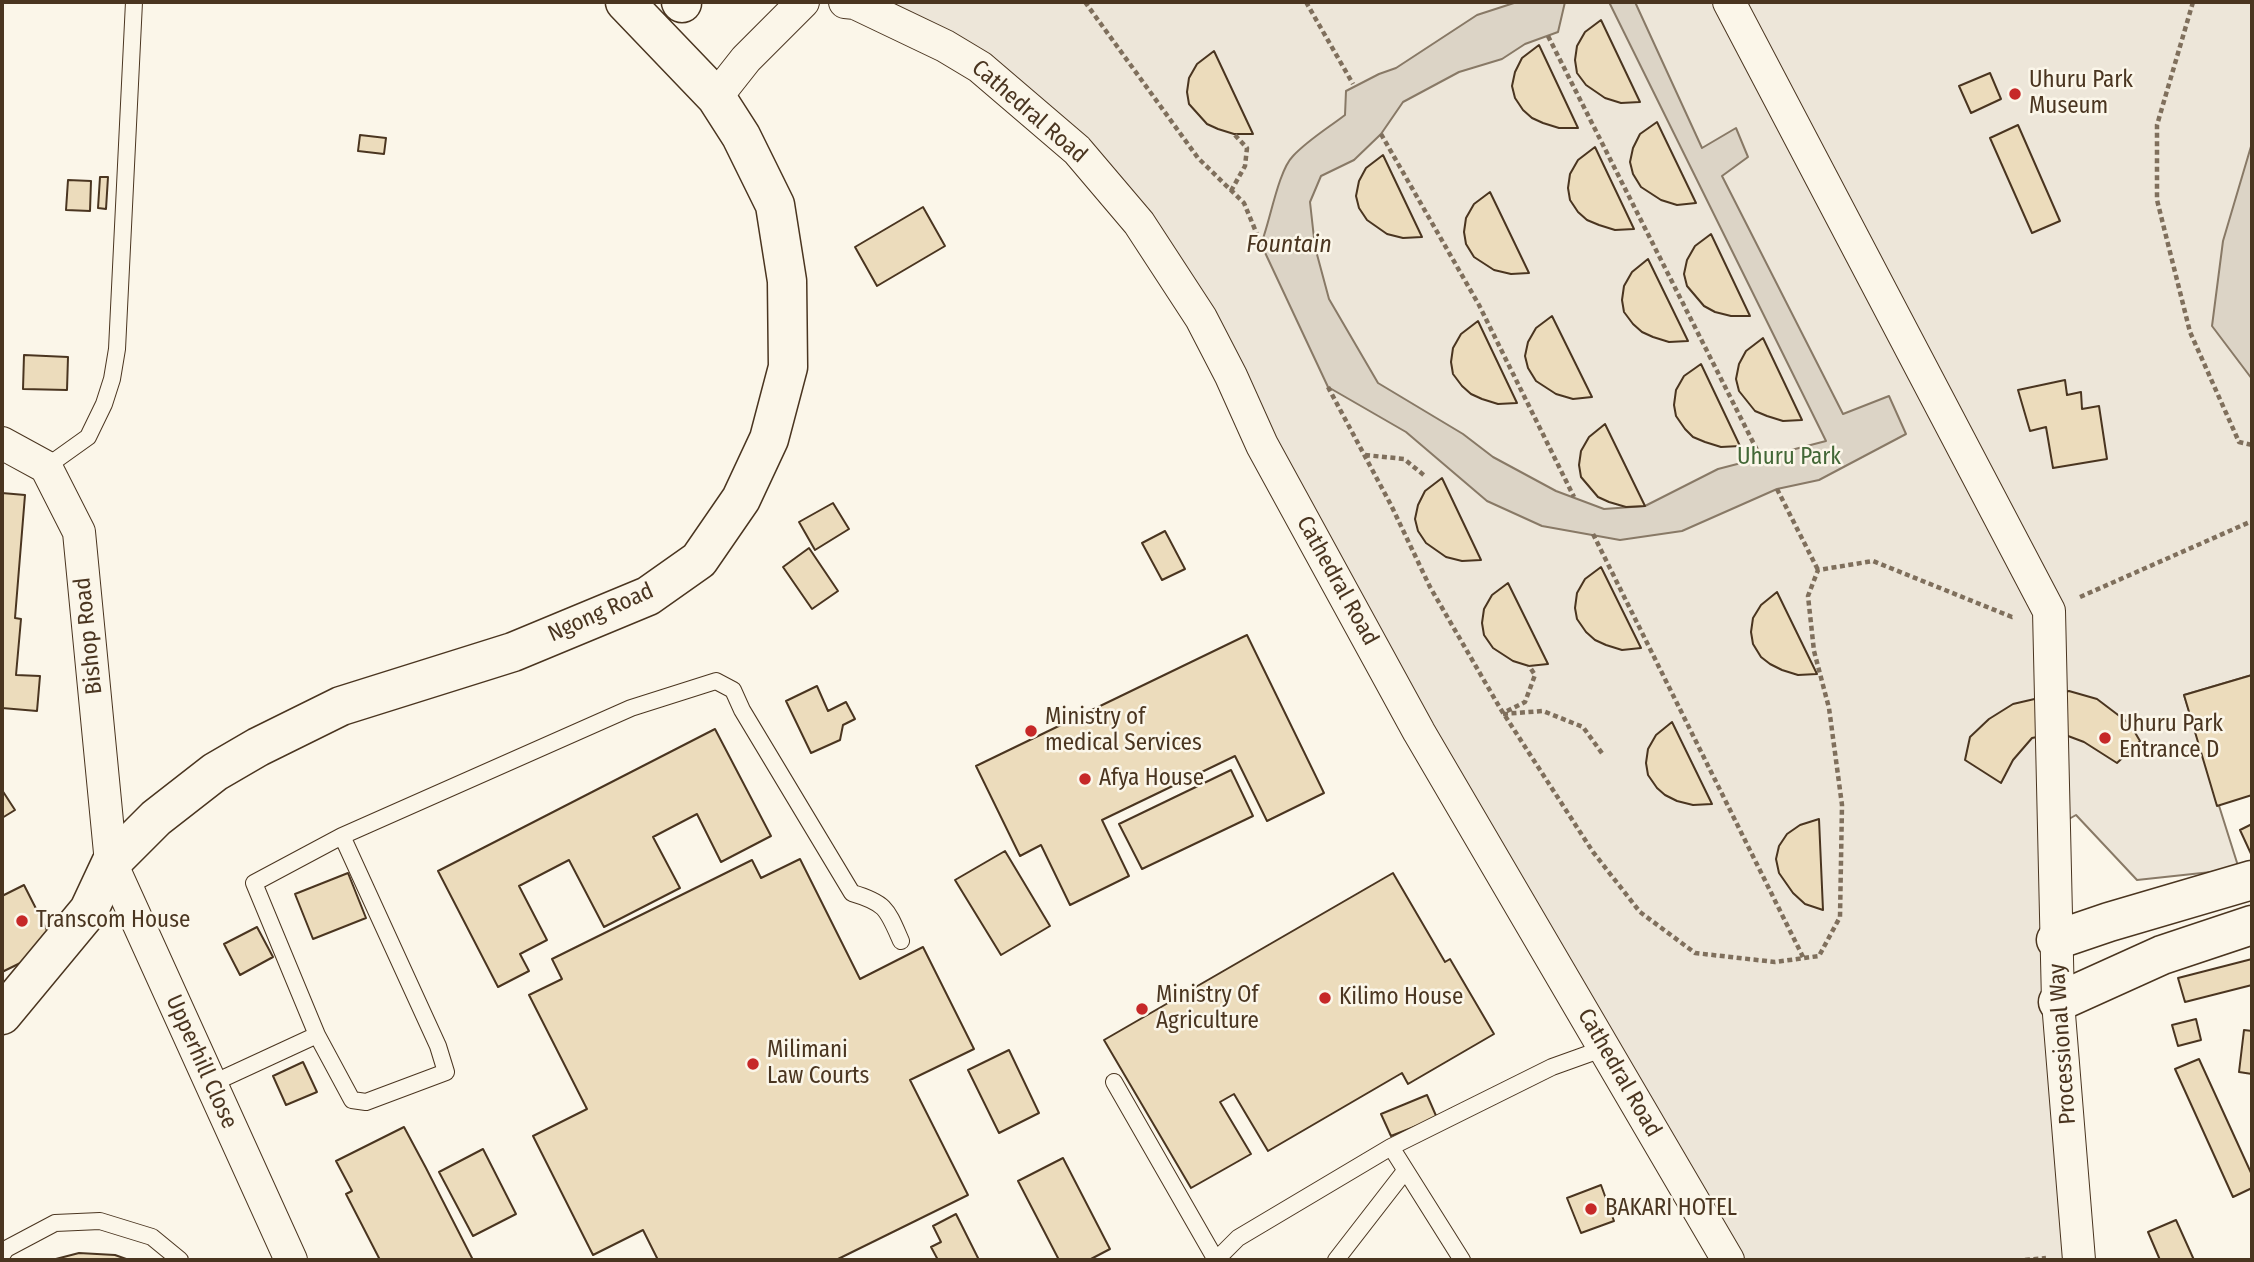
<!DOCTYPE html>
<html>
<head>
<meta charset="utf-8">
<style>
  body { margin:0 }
  #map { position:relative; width:2254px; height:1262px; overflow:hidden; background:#fbf6e9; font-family:"Fira Sans Condensed",sans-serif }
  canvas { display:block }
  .frame { position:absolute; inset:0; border:4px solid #4a3520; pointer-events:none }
</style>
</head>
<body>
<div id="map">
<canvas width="2254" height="1262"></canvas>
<div class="frame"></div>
</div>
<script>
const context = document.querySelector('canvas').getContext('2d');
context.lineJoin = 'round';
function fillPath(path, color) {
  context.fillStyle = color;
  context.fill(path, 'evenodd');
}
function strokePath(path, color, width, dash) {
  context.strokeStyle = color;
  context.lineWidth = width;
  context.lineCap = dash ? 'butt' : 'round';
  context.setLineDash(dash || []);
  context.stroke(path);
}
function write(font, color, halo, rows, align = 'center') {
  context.font = font + ' "Fira Sans Condensed",sans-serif';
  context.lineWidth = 5;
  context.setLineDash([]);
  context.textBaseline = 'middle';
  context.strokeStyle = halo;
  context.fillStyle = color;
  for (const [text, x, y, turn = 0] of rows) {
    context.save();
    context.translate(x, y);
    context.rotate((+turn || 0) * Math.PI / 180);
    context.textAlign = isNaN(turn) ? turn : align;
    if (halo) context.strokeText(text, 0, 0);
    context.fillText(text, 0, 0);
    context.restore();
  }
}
const green = new Path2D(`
  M891,2H2252V675L2184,695L2239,869L2137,880L2076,815L2053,828L2079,1260H1729L1139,223L1001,86Z`);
const water = new Path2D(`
  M1517,2H1565L1558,32L1525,44L1502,59L1459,72L1403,102L1381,134L1354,160L1321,176L1310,202L1315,247L1329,299L1378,383L1463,434L1493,457L1556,491L1604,509L1645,506L1718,469L1826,441L1609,2H1635L1702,148L1736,128L1748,157L1722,176L1843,414L1889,396L1906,434L1819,480L1777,489L1682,531L1620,540L1542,526L1487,501L1406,432L1328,387L1261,244C1270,222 1278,171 1293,156C1308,140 1328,128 1345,115L1346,91L1379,74L1396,68L1477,15Z
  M2252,143V379L2212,326L2223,241Z`);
const building = new Path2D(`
  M1601,20L1640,102L1621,103L1605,98L1586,85L1577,73L1575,60L1577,46L1585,32Z
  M1539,45L1578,128H1559L1543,123L1532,118L1523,110L1515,98L1512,86L1515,72L1522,58Z
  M1214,51L1253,134H1234L1218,129L1207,124L1189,104L1187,92L1189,78L1197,64Z
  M1990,73L2001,99L1971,113L1959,86Z
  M1657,122L1696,203L1677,205L1661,200L1641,187L1633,174L1630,162L1633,148L1640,134Z
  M2018,125L2060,221L2032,233L1990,138Z
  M360,135L386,138L384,154L358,151Z
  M1595,147L1634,229L1615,230L1599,225L1587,220L1578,212L1570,200L1568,188L1570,174L1578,160Z
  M1383,155L1422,237L1403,238L1387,234L1367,220L1359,208L1356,196L1359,181L1366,168Z
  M100,177H108L106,209L98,208Z
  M68,180L91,181L90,211L66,210Z
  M1490,192L1529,273L1511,274L1494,270L1474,257L1466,244L1464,232L1466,218L1474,204Z
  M923,207L945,246L877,286L855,247Z
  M1711,234L1750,316H1731L1715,312L1704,306L1687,286L1684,274L1687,260L1695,246Z
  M1648,259L1688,341L1669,342L1653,337L1642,332L1633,324L1624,312L1622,300L1624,286L1632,272Z
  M1552,316L1592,397L1573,399L1556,394L1536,381L1528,368L1525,356L1528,342L1536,328Z
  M1478,321L1517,403L1498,404L1482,399L1471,394L1462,386L1453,374L1451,362L1453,348L1461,334Z
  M1763,338L1802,420L1783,421L1767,416L1755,411L1739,391L1736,379L1739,364L1746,351Z
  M24,355L68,357L67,390L23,389Z
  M1701,364L1740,446L1721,447L1705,442L1693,437L1685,429L1676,416L1674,405L1676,390L1684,376Z
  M2065,380L2067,395L2081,392L2082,409L2099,406L2107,459L2053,468L2046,427L2030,431L2018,390Z
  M1605,424L1645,506L1626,507L1609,502L1598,497L1581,477L1579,465L1581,451L1589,437Z
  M1442,478L1481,560L1462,561L1446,557L1426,543L1418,531L1415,519L1418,505L1425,491Z
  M2,493L25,495L15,618L21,619L16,675L40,676L37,711L2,708Z
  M833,503L849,529L815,550L799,522Z
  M1165,531L1185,569L1162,580L1142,543Z
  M809,548L838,591L812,609L783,567Z
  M1601,567L1641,648L1622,650L1606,645L1595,640L1586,632L1577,619L1575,608L1577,593L1585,579Z
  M1508,583L1548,664L1529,666L1513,661L1493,648L1484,635L1482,623L1484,609L1492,595Z
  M1777,592L1817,674L1798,675L1782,670L1770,664L1761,657L1753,644L1751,632L1753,618L1761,605Z
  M1247,635L1324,793L1267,821L1235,756L1102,820L1129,876L1070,905L1041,845L1020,856L976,766Z
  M2252,675V795L2217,806L2184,695Z
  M817,686L828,711L846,702L855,719L843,725L840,740L811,753L786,701Z
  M2069,691L2097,699L2130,724L2140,741L2117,763L2084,742L2068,736L2052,734L2032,738L2013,760L2001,783L1965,760L1970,737L1989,719L2013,704Z
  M1672,722L1712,804L1693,805L1677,801L1665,795L1657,788L1648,775L1646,763L1648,749L1656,735Z
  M715,729L771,836L721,862L697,814L653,837L680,888L604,927L569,860L519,886L547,940L520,954L529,971L498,987L438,871Z
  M1231,770L1253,816L1142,869L1119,824Z
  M2,790L15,810L2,818Z
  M1819,819L1823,910L1805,904L1793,893L1779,873L1776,859L1779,846L1787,834L1800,825Z
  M2252,824V856L2240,830Z
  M1005,851L1050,926L1001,955L955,880Z
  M800,859L860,979L923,947L974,1049L910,1080L968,1195L836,1260H658L643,1230L593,1255L533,1136L587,1109L529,995L562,979L552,959L752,860L761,878Z
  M348,873L366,918L313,939L295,894Z
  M1393,873L1445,962L1450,959L1494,1034L1408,1084L1402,1073L1268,1151L1234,1094L1220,1102L1251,1154L1191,1188L1104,1040Z
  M24,885L55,946L2,972V896Z
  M257,927L273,957L240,975L224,944Z
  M2252,959V985L2185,1002L2178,978Z
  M2196,1019L2201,1040L2178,1046L2172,1025Z
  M2244,1030L2252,1031V1074L2239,1072Z
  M1009,1050L1039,1113L999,1133L968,1070Z
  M2199,1059L2252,1175V1188L2233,1197L2175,1069Z
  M303,1062L317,1092L286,1105L273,1076Z
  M1427,1095L1437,1118L1391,1136L1381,1114Z
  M404,1127L426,1168L473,1260H380L346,1194L352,1191L336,1161Z
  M483,1149L516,1214L473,1236L439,1172Z
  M1063,1158L1110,1249L1089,1260H1059L1018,1181Z
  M1601,1185L1614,1221L1581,1233L1567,1198Z
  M956,1214L979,1260H938L931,1247L941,1242L933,1226Z
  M2176,1220L2194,1260H2160L2148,1232Z
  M79,1253L115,1255L129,1260H52Z`);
const path = new Path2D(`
  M1085,2L1198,158L1244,203L1261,244
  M1306,2L1353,84
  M2193,2L2157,125V200L2190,332L2239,442L2252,445
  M1548,36L1761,458
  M1381,134L1479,305L1574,497
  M1231,191L1245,166L1247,148L1234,134
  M1328,387L1391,505L1430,587L1500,708L1593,852L1640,912L1695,953L1775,962L1819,956L1840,917L1842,805L1829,708L1814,651L1808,596L1818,570L1873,561L2012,617L2015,616
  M1365,455L1404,459L1425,476
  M1777,489L1818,570
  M1593,534L1803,957
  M2080,597L2252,521
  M1507,711L1525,702L1535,675L1529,666
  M1503,714L1543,711L1583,727L1604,756
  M2025,1260L2046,1258`);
const service = new Path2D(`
  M46,467L88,437L104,404L112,379L117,349L134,2
  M317,1035L254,883L342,836
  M1114,1082L1216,1260
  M211,1084L317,1035L352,1100L366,1102L446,1072L438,1046L342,836L631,708L716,681L733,690L742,710L852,893C886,903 887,909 901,941
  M1391,1147L1462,1260
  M2,1255L6,1249L55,1223L100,1221L152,1237L180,1260
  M1216,1260L1238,1238L1391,1147L1552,1067L1605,1048
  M1336,1260L1405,1171`);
const minor = new Path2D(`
  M845,2L855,3L945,46L980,67L1077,150L1139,223L1201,318L1231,376L1262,445L1419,732L1728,1260
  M1729,2L2049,611L2058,1002L2079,1260
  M716,97L746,59L803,2
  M2,443L46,467L79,532L111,863L291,1260`);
const secondary = new Path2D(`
  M681,2L682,3
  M2,1015L89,910L111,863L156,818L215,772L258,747L341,706L513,652L648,596L699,560L741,499L769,439L788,367L787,281L775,205L741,136L716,97L625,2`);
const trunk = new Path2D(`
  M2056,940L2109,922L2252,880`);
const motorway = new Path2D(`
  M2058,1002L2162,955L2252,925`);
const markers = [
  [2015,94,7,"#c62828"],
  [1031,731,7,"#c62828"],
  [2105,738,7,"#c62828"],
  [1085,779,7,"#c62828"],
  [22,921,7,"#c62828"],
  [1325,998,7,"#c62828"],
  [1142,1009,7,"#c62828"],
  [753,1064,7,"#c62828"],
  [1591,1209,7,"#c62828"]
];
const poiNames = [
  ["Uhuru Park",2029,81],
  ["Museum",2029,107],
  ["Ministry of",1045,718],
  ["medical Services",1045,744],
  ["Uhuru Park",2119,725],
  ["Entrance D",2119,751],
  ["Afya House",1099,779],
  ["Transcom House",36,921],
  ["Ministry Of",1156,996],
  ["Agriculture",1156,1022],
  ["Kilimo House",1339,998],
  ["Milimani",767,1051],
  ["Law Courts",767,1077],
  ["BAKARI HOTEL",1605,1209]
];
const streetNames = [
  ["Cathedral Road",1029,112,41],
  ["Cathedral Road",1337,581,61],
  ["Ngong Road",601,613,-24],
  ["Bishop Road",89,636,-96],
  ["Processional Way",2063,1044,-94],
  ["Upperhill Close",201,1062,66],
  ["Cathedral Road",1619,1073,60]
];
const parkNames = [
  ["Uhuru Park",1789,458]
];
const waterNames = [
  ["Fountain",1289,245]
];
fillPath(green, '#ede6d9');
strokePath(green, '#887966', 2);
fillPath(water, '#dcd4c6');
strokePath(water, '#887966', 2);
fillPath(building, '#ecdcbc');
strokePath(building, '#4a3520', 2);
strokePath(service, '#4a3520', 18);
strokePath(minor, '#4a3520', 34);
strokePath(secondary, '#4a3520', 41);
strokePath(trunk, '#4a3520', 41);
strokePath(motorway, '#4a3520', 41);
strokePath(path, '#7f6f5c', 4.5, [5, 3.5]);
strokePath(service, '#fbf6e9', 16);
strokePath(minor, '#fbf6e9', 32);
strokePath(secondary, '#fbf6e9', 38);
strokePath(trunk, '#fbf6e9', 38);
strokePath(motorway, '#fbf6e9', 38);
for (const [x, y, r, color] of markers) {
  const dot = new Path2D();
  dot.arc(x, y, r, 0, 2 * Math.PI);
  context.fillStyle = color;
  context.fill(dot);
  strokePath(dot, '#fbf6e9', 2.5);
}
write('23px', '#4a3520', '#fbf6e9', poiNames, 'left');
write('23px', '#4a3520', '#fbf6e9', streetNames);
write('23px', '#436837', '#fbf6e9', parkNames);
write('italic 24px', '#4a3520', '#fbf6e9', waterNames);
</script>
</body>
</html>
